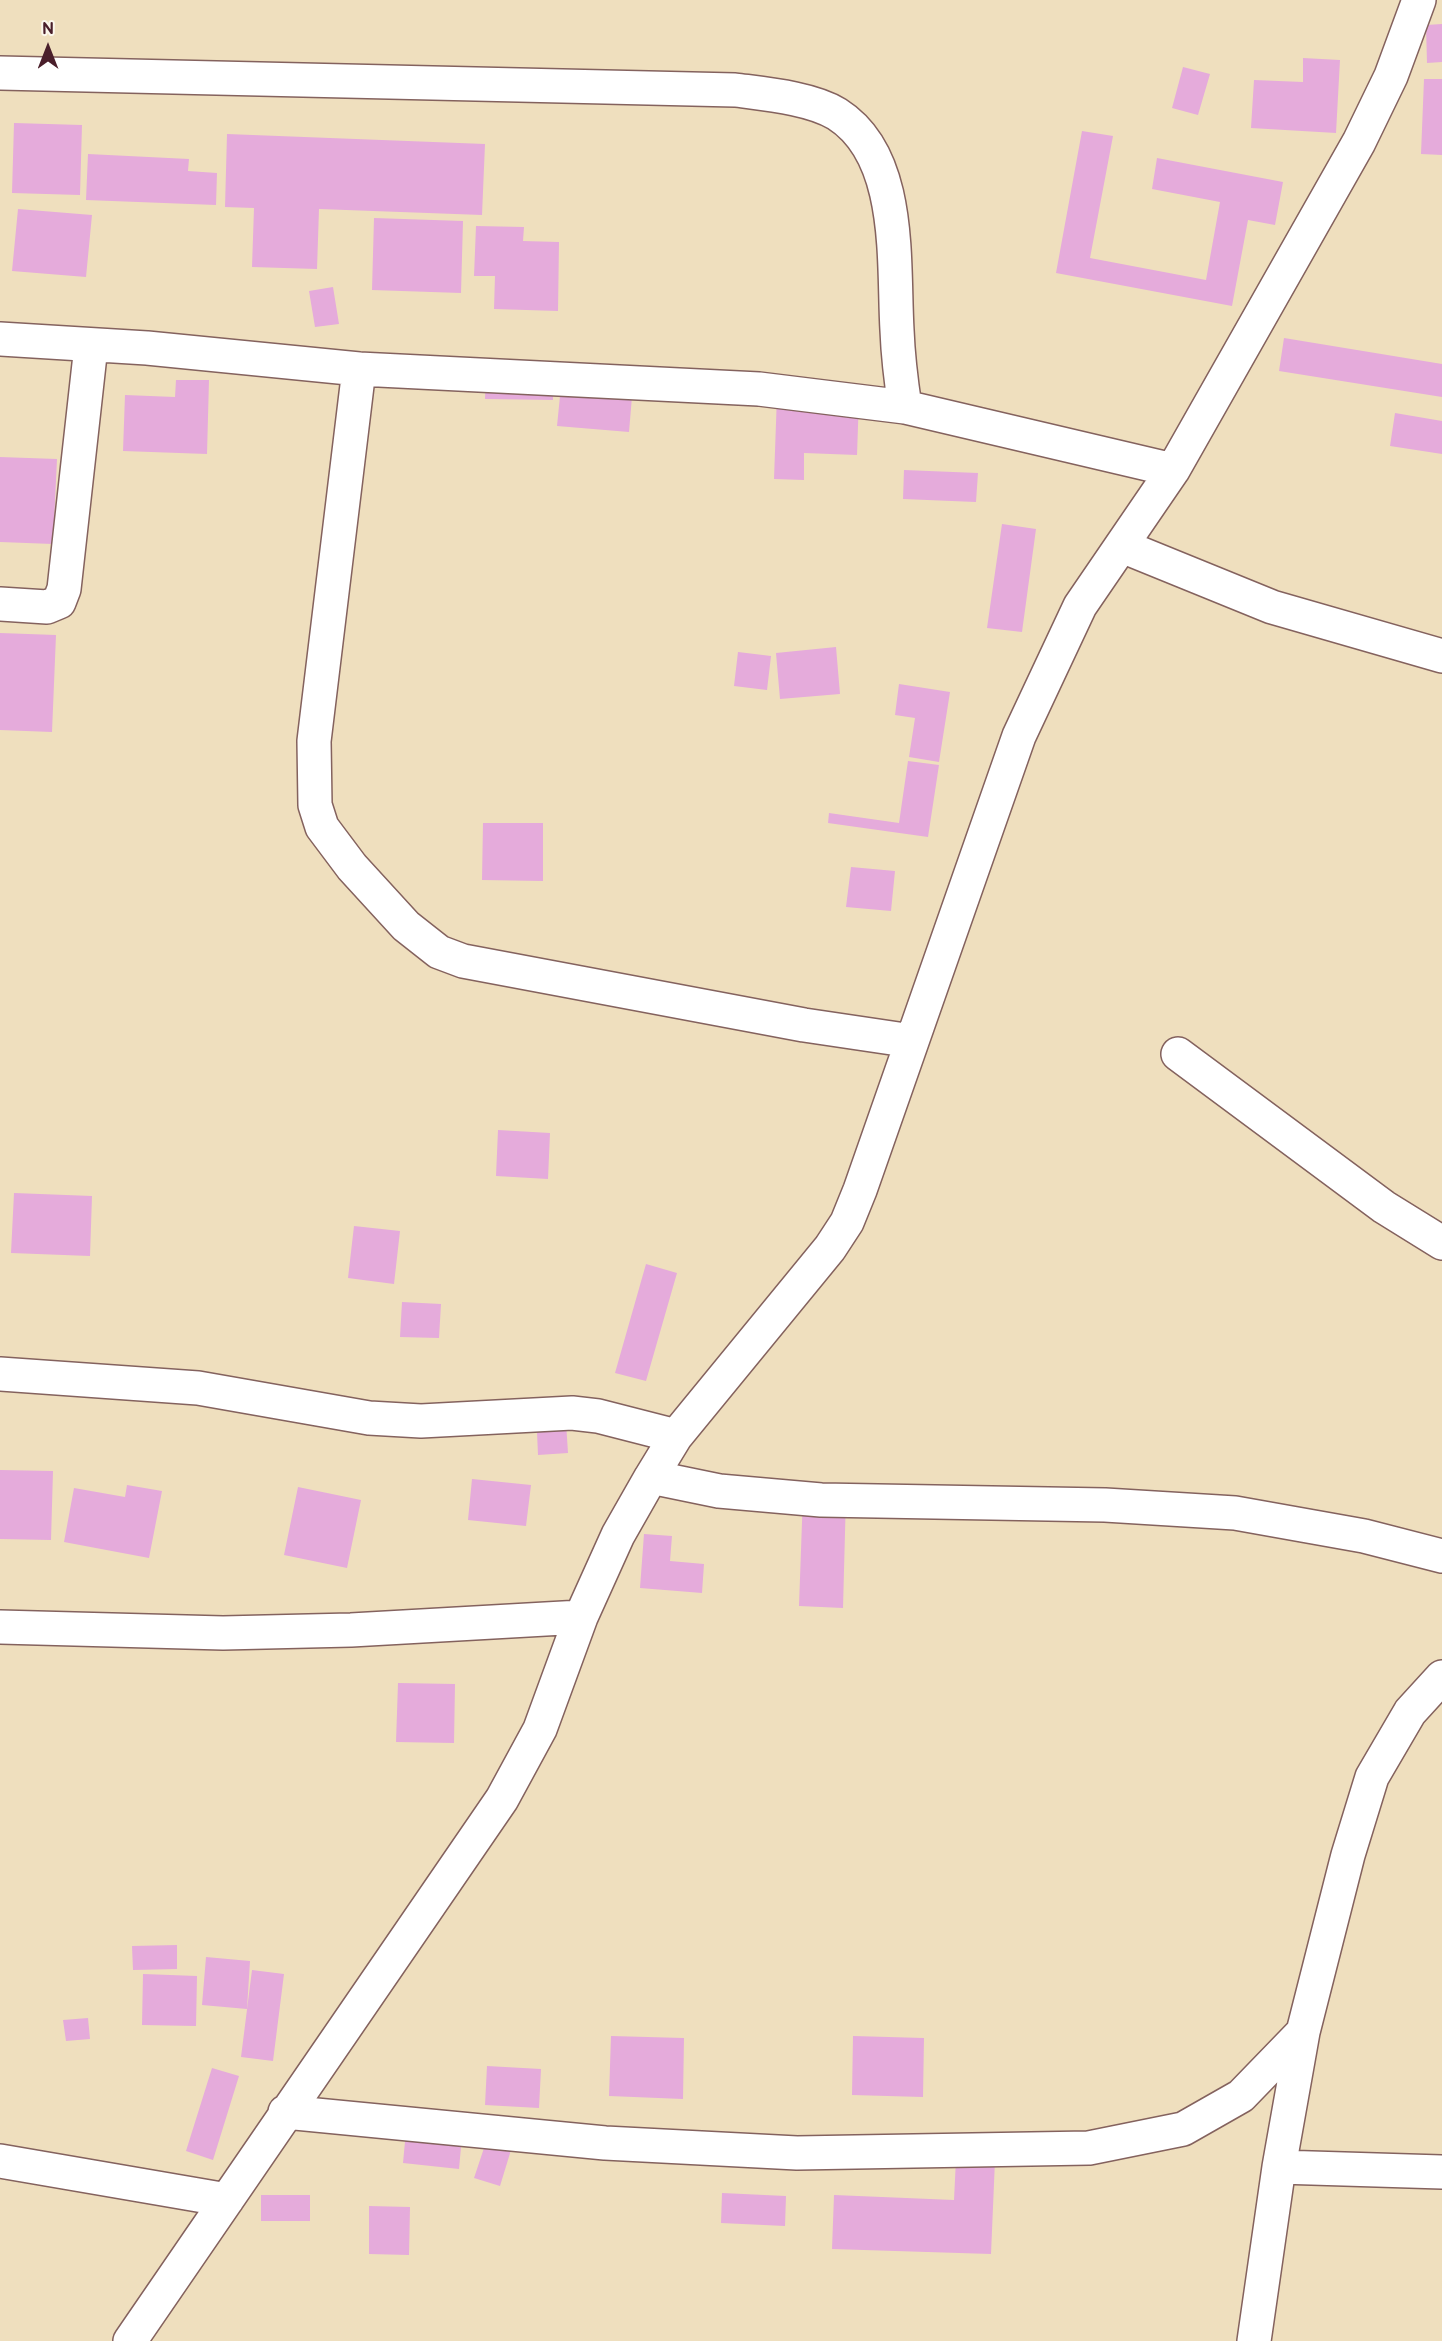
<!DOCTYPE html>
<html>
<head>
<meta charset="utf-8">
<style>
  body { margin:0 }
  #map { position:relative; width:1442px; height:2341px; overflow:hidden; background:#efdfbe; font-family:"Balsamiq Sans",sans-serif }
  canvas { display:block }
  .north { position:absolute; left:18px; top:18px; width:60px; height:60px; -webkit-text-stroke:4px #fbf7ec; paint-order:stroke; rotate:0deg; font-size:16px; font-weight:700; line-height:24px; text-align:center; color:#4a1f2b }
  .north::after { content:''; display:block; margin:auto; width:21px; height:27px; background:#4a1f2b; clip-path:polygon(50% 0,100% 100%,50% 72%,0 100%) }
</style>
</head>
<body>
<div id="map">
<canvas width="1442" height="2341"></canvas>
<div class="north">N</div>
</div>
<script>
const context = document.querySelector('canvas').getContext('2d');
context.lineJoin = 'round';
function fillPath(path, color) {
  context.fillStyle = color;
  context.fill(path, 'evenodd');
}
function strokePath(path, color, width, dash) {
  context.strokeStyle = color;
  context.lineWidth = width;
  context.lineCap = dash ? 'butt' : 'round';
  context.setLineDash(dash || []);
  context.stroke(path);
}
const building = new Path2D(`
  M1442,24V62L1427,63L1426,25Z
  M1303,58L1340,60L1336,133L1251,128L1254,80L1303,82Z
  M1183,67L1210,74L1198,115L1172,108Z
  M1424,79H1442V155L1421,154Z
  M14,123L82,125L80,195L12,193Z
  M1082,131L1113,136L1090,258L1206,280L1220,202L1152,189L1157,158L1283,182L1275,225L1248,220L1232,306L1056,273Z
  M227,134L485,144L482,215L319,209L317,269L252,267L254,208L225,207Z
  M88,154L189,159L188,171L217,173L216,205L86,200Z
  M18,209L92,215L86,277L12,271Z
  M374,218L463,221L461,293L372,290Z
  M476,226L524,227L523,241L559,242L558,311L494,309L495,276H474Z
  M333,287L339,324L315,327L309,291Z
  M1284,338L1442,364V397L1279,371Z
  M563,366L634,373L629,432L557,426Z
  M486,368L553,369V400L485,399Z
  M176,380H209L207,454L123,451L125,395L175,397Z
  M777,395L859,397L857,455L804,453V480L774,479Z
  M1395,413L1442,421V454L1390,446Z
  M0,457L57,459L53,544L0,542Z
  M904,470L978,473L976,502L903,499Z
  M1002,524L1036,529L1022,632L987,628Z
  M0,633L56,635L52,732L0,730Z
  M836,647L840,694L780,699L776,653Z
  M738,652L771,656L767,690L734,686Z
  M899,684L950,692L939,762L909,757L915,718L895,715Z
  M908,761L939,765L928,837L828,823L829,813L899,823Z
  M483,823H543V881L482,880Z
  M851,867L895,871L891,911L846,907Z
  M498,1130L550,1133L548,1179L496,1176Z
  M14,1193L92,1196L90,1256L11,1253Z
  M354,1226L400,1231L394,1284L348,1278Z
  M646,1264L677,1273L646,1381L615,1373Z
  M402,1302L441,1304L439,1338L400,1337Z
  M565,1407L568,1453L538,1455L536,1409Z
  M0,1470L53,1471L51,1540L0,1539Z
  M472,1479L531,1485L526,1526L468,1520Z
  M127,1485L162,1491L149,1558L64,1542L74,1488L125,1497Z
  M298,1487L361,1500L347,1568L284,1555Z
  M803,1494L846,1495L843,1608L799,1606Z
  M644,1534L672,1536L670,1561L704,1564L702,1593L640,1588Z
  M398,1683L455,1684L454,1743L396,1742Z
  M177,1945V1969L133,1970L132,1946Z
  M206,1957L250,1961L247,2009L202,2005Z
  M252,1970L284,1974L273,2061L241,2057Z
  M143,1974L197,1976L196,2026L142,2025Z
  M88,2018L90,2039L66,2041L63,2020Z
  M611,2036L684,2038L683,2099L609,2096Z
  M853,2036L924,2038L923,2097L852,2095Z
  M487,2066L541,2069L539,2108L485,2105Z
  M212,2068L239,2076L213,2160L186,2151Z
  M407,2120L463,2125L459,2169L403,2163Z
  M486,2142L511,2150L500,2186L474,2178Z
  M956,2159L995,2160L991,2254L832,2249L834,2195L954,2200Z
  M722,2193L786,2196L785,2226L721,2223Z
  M261,2195H310V2221H261Z
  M369,2206L410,2207L409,2255L369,2254Z`);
const minor = new Path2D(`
  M0,73L735,90C765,94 811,98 837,114C903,156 893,262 897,330C898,356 901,381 905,407
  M0,339L147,348L359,369L759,389L905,407L1173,470
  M359,369L314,741L315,805L322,827L352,867L406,926L439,952L463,961L804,1025L912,1041
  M1122,546L1272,607L1442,656
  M0,604L47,607L59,602L64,589L91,346
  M1178,1054L1384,1207L1442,1243
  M0,1374L198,1388L369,1418L421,1421L572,1413L598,1416L676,1436
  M651,1477L719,1491L821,1500L1105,1505L1235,1513L1364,1536L1442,1556
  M0,1627L223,1633L351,1630L581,1617
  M285,2112L605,2143L797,2153L1089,2148L1183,2129L1241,2096L1303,2032
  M0,2161L227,2200
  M1279,2167L1442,2172
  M130,2341L502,1799L540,1729L581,1617L618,1535L651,1477L676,1436L830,1248L847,1222L860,1190L1019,736L1080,606L1173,470L1359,142L1391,76L1419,0
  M1254,2341L1279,2167L1303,2032L1348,1855L1372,1777L1410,1712L1442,1677`);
fillPath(building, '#e5abdb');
strokePath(minor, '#84625e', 36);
strokePath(minor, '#fff', 33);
</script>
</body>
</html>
